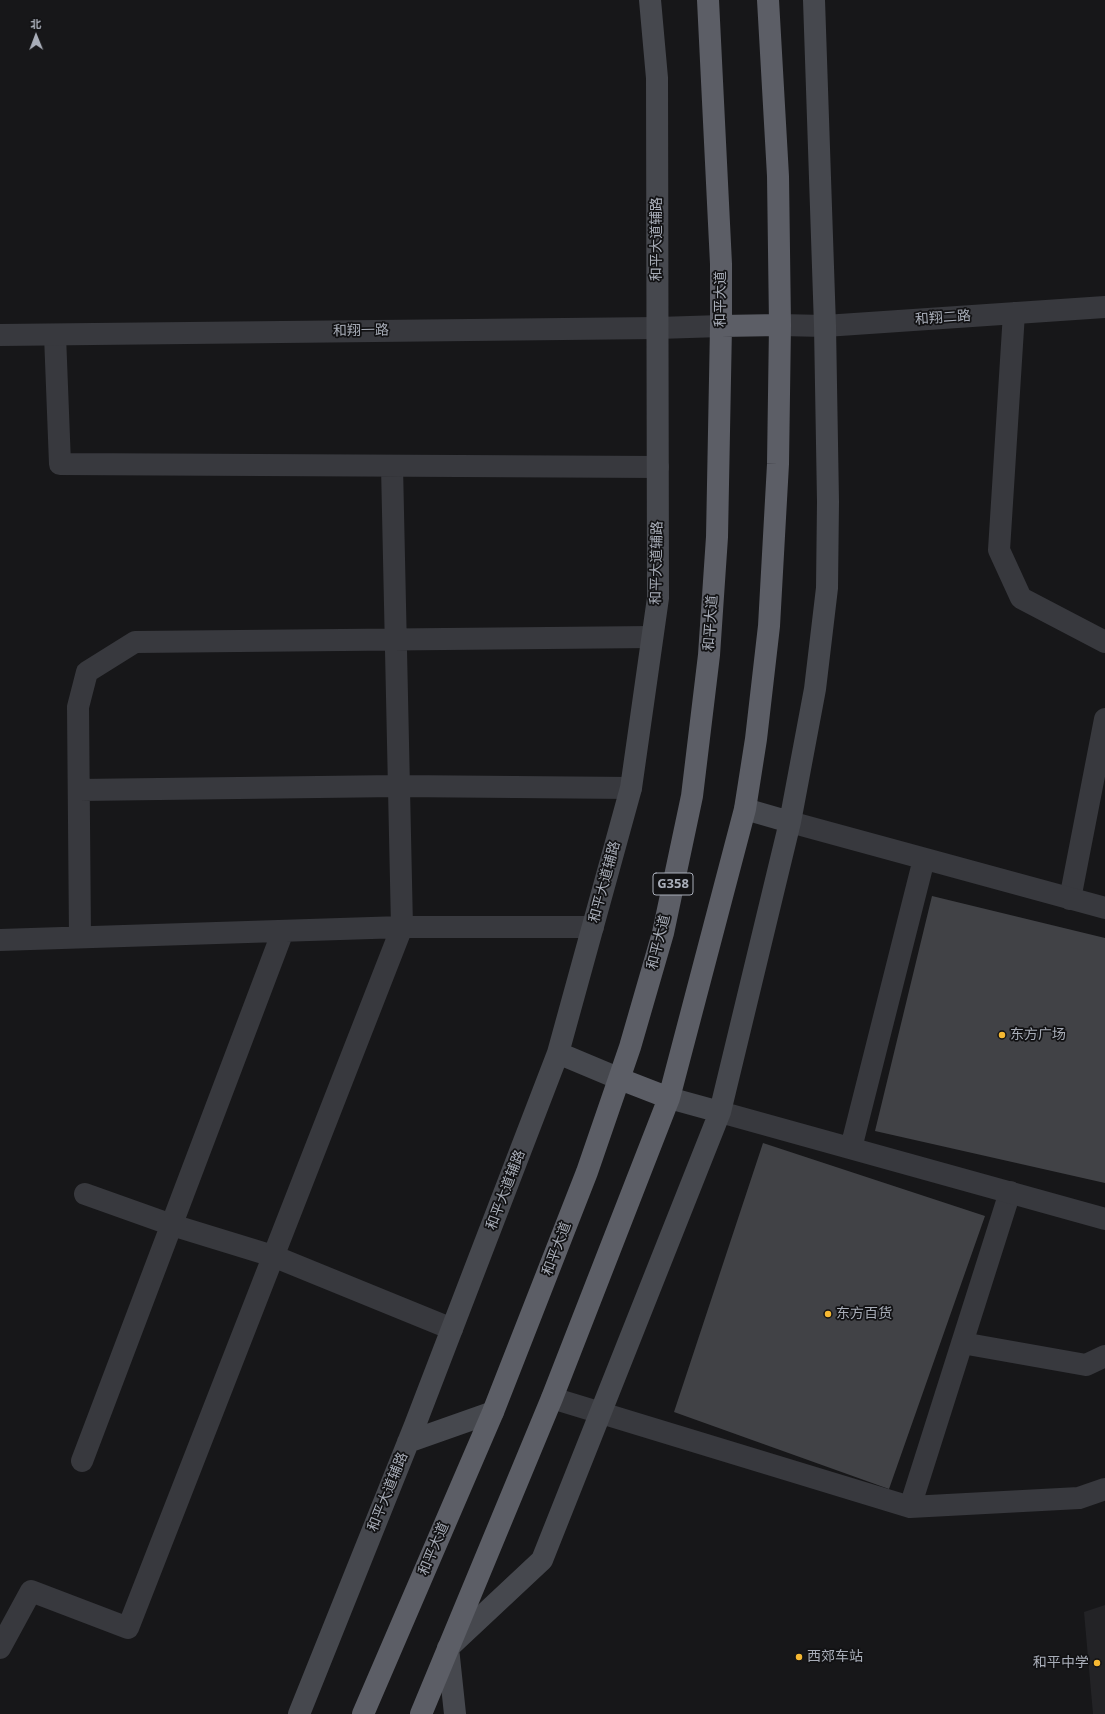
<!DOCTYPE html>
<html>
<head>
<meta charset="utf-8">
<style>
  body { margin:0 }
  #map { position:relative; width:1105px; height:1714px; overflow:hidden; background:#171719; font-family:"Noto Sans","Noto Sans SC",sans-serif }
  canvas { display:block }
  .north { position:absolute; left:16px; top:16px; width:40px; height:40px; -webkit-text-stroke:3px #121214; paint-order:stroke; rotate:359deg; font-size:11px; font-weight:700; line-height:16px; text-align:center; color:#a9aeb9 }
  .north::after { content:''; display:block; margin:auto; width:14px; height:18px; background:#a9aeb9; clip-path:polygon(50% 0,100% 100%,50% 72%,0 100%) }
</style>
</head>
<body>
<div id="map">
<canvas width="1105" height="1714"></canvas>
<div class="north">北</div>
</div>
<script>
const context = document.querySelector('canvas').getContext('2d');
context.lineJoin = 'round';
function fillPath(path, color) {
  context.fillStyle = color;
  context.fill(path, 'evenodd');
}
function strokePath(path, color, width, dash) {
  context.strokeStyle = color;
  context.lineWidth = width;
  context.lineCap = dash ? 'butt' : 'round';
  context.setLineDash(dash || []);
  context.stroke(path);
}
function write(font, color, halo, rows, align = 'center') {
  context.font = font + ' "Noto Sans","Noto Sans SC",sans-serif';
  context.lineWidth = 3.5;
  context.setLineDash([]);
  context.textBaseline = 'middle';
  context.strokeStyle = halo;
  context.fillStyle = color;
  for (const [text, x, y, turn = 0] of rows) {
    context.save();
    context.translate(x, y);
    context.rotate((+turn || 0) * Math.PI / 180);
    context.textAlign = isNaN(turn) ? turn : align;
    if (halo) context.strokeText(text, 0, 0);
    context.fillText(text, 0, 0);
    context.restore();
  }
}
const built = new Path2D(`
  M1105,1605V1714H1093L1084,1612Z`);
const building = new Path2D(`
  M932,896L1105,938V1183L875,1131Z
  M763,1143L985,1216L889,1489L674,1412Z`);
const minor = new Path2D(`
  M55,335L60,464L658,467
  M79,790L398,786L631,788
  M1070,899L1105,719
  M80,937L78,707L87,672L135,642L652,637
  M0,940L402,927H593
  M85,1194L172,1225L273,1256L452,1329
  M962,1343L1086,1365L1105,1356
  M552,1398L910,1507L1010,1192
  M82,1461L283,931
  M910,1507L1079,1498L1105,1489
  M0,1648L31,1591L128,1628L402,927L392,466`);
const tertiary = new Path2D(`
  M1014,313L999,550L1021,598L1105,642
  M780,325L825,326L1105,307
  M0,335L658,328L721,326
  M790,822L1105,908
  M720,1112L1105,1219
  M851,1148L924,859`);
const secondary = new Path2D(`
  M745,809L790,822
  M558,1053L620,1079
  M669,1098L720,1112
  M408,1442L493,1412
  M299,1714L415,1425L558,1053L631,788L658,598L657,78L650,0
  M455,1714L448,1648L542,1560L720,1112L790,822L815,689L827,588L828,502L825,326L814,0`);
const trunk = new Path2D(`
  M721,326L780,325
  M620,1079L669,1098
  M363,1714L493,1412L587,1172L630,1047L663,933L692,796L709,655L717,537L721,326V264L708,0
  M421,1714L552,1398L669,1098L745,809L756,739L769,626L778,464L780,325L778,176L768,0`);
const markers = [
  [1002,1035,4,"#f6b832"],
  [828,1314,4,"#f6b832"],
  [799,1657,4,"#f6b832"],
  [1097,1663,4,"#f6b832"]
];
const shields = [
  [673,884,40]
];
const shieldNames = [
  ["G358",673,884]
];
const streetNames = [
  ["和平大道辅路",657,239,-90],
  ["和平大道",721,299,-90],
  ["和翔二路",943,318,-4],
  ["和翔一路",361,331,-1],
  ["和平大道辅路",657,563,-89],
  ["和平大道",711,623,-86],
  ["和平大道辅路",605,882,-75],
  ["和平大道",659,942,-76],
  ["和平大道辅路",506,1190,-69],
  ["和平大道",557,1249,-69],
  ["和平大道辅路",388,1492,-68],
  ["和平大道",434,1549,-67]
];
const poiNames = [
  ["东方广场",1010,1035],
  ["东方百货",836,1314],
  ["西郊车站",807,1657],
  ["和平中学",1089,1663,"right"]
];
fillPath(built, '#232326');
fillPath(building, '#414246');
strokePath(minor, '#38393e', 22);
strokePath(tertiary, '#38393e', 22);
strokePath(secondary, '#46484e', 22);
strokePath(trunk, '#5c5e66', 22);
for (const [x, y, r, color] of markers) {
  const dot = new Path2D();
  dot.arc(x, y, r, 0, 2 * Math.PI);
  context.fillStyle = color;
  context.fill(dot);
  strokePath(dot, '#121214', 1.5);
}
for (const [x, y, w] of shields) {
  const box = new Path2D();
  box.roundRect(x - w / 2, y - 11, w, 22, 3);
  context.fillStyle = '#121214';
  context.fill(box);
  strokePath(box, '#a9aeb9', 1);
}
write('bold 13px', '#a9aeb9', null, shieldNames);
write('14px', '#a9aeb9', '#121214', streetNames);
write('14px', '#a9aeb9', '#121214', poiNames, 'left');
</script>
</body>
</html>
